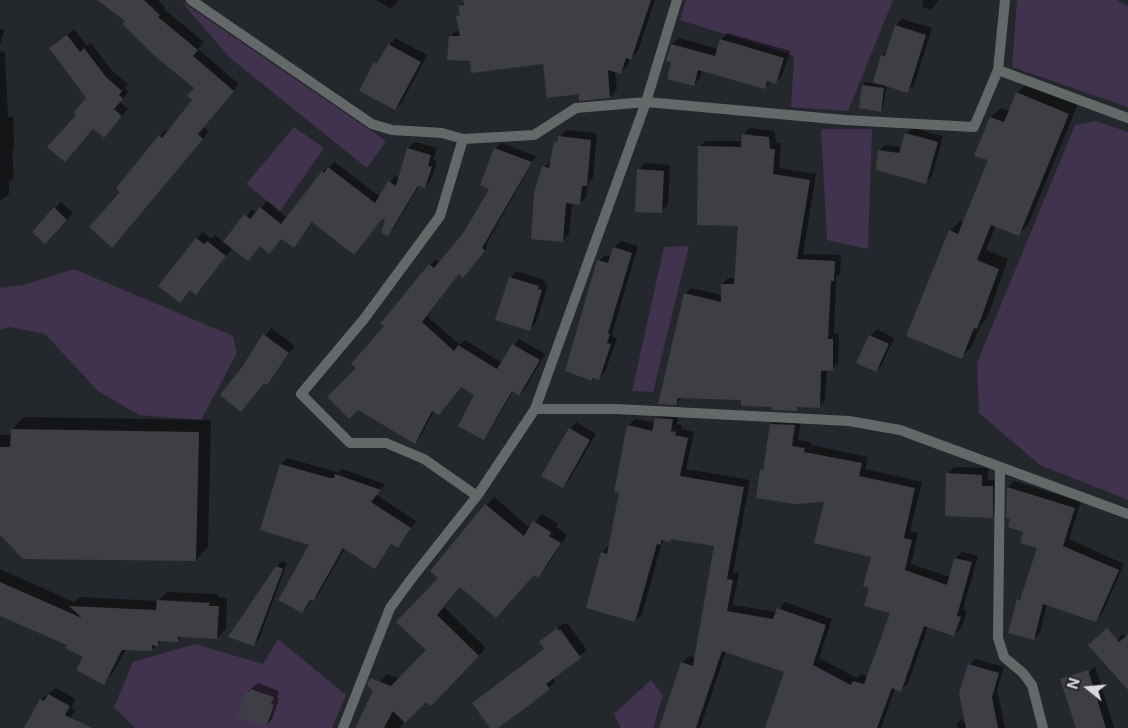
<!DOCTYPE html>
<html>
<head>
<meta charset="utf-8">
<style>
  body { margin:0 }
  #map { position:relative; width:1128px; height:728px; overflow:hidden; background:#24282c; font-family:Inter,sans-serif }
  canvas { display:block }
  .north { position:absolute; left:1063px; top:663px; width:50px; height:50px; -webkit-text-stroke:4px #24282c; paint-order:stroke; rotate:287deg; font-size:14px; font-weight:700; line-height:20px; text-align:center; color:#d8dadd }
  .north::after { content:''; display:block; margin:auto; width:18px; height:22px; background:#d8dadd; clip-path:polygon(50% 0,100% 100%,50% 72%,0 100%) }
</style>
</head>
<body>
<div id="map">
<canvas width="1128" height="728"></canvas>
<div class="north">N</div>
</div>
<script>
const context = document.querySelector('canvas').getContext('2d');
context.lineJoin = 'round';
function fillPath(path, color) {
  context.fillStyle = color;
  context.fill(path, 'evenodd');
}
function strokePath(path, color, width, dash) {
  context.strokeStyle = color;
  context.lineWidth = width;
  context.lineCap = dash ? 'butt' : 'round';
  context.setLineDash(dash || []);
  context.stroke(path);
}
const green = new Path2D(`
  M686,0H893L848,111L791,107L794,56L680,20Z
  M1017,0H1117L1128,7V107L1012,67Z
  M181,1L386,141L367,168L229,57Z
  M1096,121L1128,132V500L1040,465L979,413L977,363L1075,125Z
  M294,127L324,148L280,211L246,184Z
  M821,129H872L868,249L827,240Z
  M689,246L653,392L632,391L664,247Z
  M74,269L233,336L237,353L201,420L139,415L98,391L45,334L9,327L0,330V288L23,285Z
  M278,639L346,695L332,728H135L114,707L133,662L195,644L263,664Z
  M651,680L663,695L653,728H621L614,714Z`);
const shadow = new Path2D(`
  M99,0H158L165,7L164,9L204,42L198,49L239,84L204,127L209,131L118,240L122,192L160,136L166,130L168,131L193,100L195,88L127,21Z
  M376,0H399L391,9Z
  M466,0H655L638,51L630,58L628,65L621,72L615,71L617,90L610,97L580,93L544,63L471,60L450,36L460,29L457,17L461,13L460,7Z
  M924,0H939L931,10L922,7Z
  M902,19L932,28L914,85L907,91L887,85L883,107L880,110L863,85L866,82L881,85L882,56L888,50L896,25Z
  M0,29H5L0,45Z
  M74,29L87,46L91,43L112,71L128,84L125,88L129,92L120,102L128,109L110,130L94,128L71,154L78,114L87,98L51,48Z
  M727,33L790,51L782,76L776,82L771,81L764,88L702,70L700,78L693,85L673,62L672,44L679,38L718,49L721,40Z
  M395,38L427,55L402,102L395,109L376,63Z
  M0,51L5,53L8,117H13L14,149L12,151L14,177L9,182V194L0,201Z
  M1027,83L1078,104L1028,225L1018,234L996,225L986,250L1008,259L987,318L981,324L971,348L961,357L950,231L960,221L964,223L990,159L976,156L991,117L1001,108L1010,111L1017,93Z
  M750,128L775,131L776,143H781L779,168L816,174L803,254L841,255L840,274L836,277L834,333L839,334L838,363L832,369L827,370L825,400L819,406L801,405L796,410L742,399L682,398L676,404L685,294L691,288L722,295V284L728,278H736L740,224L699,147L706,141H743L744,134Z
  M912,128L943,136L932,176L926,182L879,151L885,145L902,147L906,134Z
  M566,130L597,133L593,178L588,183L586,197L580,203H572L569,234L563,240L544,167L552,161L555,142Z
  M415,142L437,148L433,160L437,161L431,180L425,187L420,185L394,228L387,235V220L383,218L354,253L313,222L294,247L282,238L260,245L232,248L203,286L191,289L180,302L196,239L203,232L211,239L215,235L224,243L252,209L257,213L267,201L287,218L322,172L335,162L380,197L395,176L399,178L408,148Z
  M501,143L536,156L487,243V248L469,270L460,273L427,316L460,345L465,340L502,363L519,339L545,354L525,389L519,395L513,391L489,433L484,439L476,395L462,386L434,411L420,437L415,442L358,368L385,326L382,323L430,265L436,259L440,263L465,232L491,188L495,149Z
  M645,163L670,165L668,205L661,211L639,170Z
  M61,202L73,213L51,236L55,208Z
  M620,241L638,246L614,327L612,336L617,338L605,372L598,378L593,377L591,379L599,261L605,255L612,257L614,248Z
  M516,271L545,280L544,283L548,284L536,323L529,329L510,278Z
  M271,328L295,346L267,383L243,368Z
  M877,329L894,338L882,364L876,371L870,336Z
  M663,412H679L677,424L682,425L681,429L694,432L686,469L750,480L733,572L739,573L733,605L777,612L785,602L832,619L819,658L857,678L861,674L868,677L891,612L871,587L872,556L826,500L761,470L765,466L771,424L778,418L801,419L798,440L811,442V445L868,457L865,469L922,482L910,531L918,533L911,564L950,577L955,558L962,552L978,556L963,609L967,611L961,628L954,635L928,626L908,683L901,690L895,688L881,728H766L785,672L726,651L700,728H660L682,663L689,656L696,658L716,545L672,538L670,540L665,539L662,542L642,614L635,621L602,553L609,545L620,492L628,426L635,419L655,423L656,419Z
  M24,417L211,420L208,547L196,560L0,533V435H12V429Z
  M576,422L596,434L569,480L563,487L570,429Z
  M287,458L337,472L342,469L385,484L377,495L416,521L404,540L397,546L392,543L375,567L345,548L319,593L302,612L311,544L262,529L281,464Z
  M954,467L988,468V480H999V510L992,517L948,474Z
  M1014,481L1081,502L1069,539L1124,564L1102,614L1095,620L1047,604L1040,632L1033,639L1018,600L1022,596L1038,547L1012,517L1008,488Z
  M494,497L530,528L542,514L558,524L556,527L567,535L546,568L538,576L534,573L461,586L444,607L486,648L431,704L426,700L399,728H356L380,682L387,674L400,679L428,650L440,578L432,571Z
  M282,561L287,563L259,639L253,645L277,566Z
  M0,569L74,602L80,597L158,601L167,592L218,594L217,597L227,598L226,629L217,638L182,636L177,641L162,640L151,650L126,649L112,674L104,683L85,657L69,645L0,614Z
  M564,623L566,625L568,624L587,650L552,677L555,681L549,688L495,728H491L474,703L545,648L547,636Z
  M1123,634L1126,637L1128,635V676L1104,655Z
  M975,659L1004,667L997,690L1005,728H958L957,723L965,716L969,665ZM971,717V720L962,722V719Z
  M1095,666L1114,728H1077L1067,696Z
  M258,683L279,691L277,698L279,699L272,719L266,726L247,692Z
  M56,688L76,699L71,708L75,710L65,728H29L41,699Z`);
const building = new Path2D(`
  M97,0H144L160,15L158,17L198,50L193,56L234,91L198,134L203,139L112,248L89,227L120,192L116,188L159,135L162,138L192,100L187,96L194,88L156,57L122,24L125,21Z
  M463,0H651L631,60L626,58L621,74L608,70L610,98L579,101V94L547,98L543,64L471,73L470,61L447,60L449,36H460L456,16L460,15L458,6L464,5Z
  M895,25L926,35L908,93L873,82L881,55L885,56Z
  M67,35L80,52L84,48L106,77L122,91L119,95L123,99L114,109L122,116L104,138L93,129L65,162L47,147L76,115L74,112L86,98L49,48Z
  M720,39L784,58L776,84L767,81L765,89L698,70L694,86L667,79L671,62L666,61L671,44L715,56Z
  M388,44L421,62L395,110L359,91L374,62L377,63Z
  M862,85L884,88L881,112L859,108Z
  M1016,92L1069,114L1019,236L991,225L977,260L999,269L977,329L974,328L962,359L906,336L949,230L958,234L988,160L974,156L990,117L1004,122Z
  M905,133L938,142L926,184L876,170L878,150L899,153Z
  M742,134L769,137L770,149H775L773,174L810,180L797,259L835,261L834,281H831L828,339H833V370L821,371L820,408L797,407V411L772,410V407L741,406V400L678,398L676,405L658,404L684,293L721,302V284H734L738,226L697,225L698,146L741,147Z
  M558,136L591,140L587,186H582L580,205L566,203L563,242L531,239L534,193L542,166L549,168L554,141L557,142Z
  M407,148L431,155L428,166L432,167L425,188L418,186L388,236L381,233L385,221L382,219L354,255L312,222L294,248L281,239L269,254L260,246L248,261L223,242L244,214L250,219L260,207L281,224L322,171L324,173L328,167L375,203L388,181L396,186Z
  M494,148L532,162L482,248L485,251L463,278L459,274L422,322L454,351L458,345L497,369L512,344L540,360L519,396L512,391L484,440L458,426L474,395L461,387L439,415L432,411L415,444L358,410L349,419L327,397L356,368L351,364L384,326L380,324L429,264L434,268L464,232L489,189L480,185Z
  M637,169L664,171L662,213L635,212Z
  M54,207L67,220L45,244L32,232Z
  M196,238L204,244L207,241L226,256L196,295L190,290L180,303L158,286Z
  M613,247L632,253L608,333L610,334L607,343L611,344L599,380L592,378V381L565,371L597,260L608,263Z
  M509,277L539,286L538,289L542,290L530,331L495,320Z
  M263,334L289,353L267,385L264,383L241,412L220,395L242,367Z
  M869,335L889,344L876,372L856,363Z
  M655,418L673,419L671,431L676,432L675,435L688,438L680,476L744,487L727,579L733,580L727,611L773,619L777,608L826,625L813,665L851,685L853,681L864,684L890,613L864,606L869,588L863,586L871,557L814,543L824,502L795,504L756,498L760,469L763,470L770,424L795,425L792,446L805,448L804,452L862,463L859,476L915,488L904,538L912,540L905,570L947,585L954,558L972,562L957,616L961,617L954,636L924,626L901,692L892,688L877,728H765L784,672L722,651L696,728H659L681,662L693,666L714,546L671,539L670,542L661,540V545L657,544L635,622L586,608L601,552L607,554L619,493L614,492L627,425L652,431Z
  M569,428L590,440L563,488L541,476Z
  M11,429L199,432L196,561L23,559L0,535V447H10Z
  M280,464L330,478H334L335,474L381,490L371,502L411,528L398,548L391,544L375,569L343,548L313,601L310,600L302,613L278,600L309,545L260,530Z
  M946,473L982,475V486H993V518L945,516Z
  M1007,487L1075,508L1063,546L1119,570L1096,622L1043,604L1034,640L1008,633L1017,599L1020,600L1037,548L1020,543L1023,532L1008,527L1010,519L1006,518Z
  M485,504L524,536L533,521L551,532L549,536L561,543L538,578L534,575L496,618L460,587L437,615L479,656L431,706L426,702L405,723L393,711L384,728H355L373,691L367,685L370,678L391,686L426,650L396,622L438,578L430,571Z
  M276,566L283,569L254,646L228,637Z
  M0,582L82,618L69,606L156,610L157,600L210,603L209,606H219L217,639L178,637V642L158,641V646L152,645V651L122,650L104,685L76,670L83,657L65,648L67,645L0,616Z
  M557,628L559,631L560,629L581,658L546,684L550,689L523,710L498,728H490L472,703L544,649L539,642Z
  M1107,628L1119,642L1128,634V690L1088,645Z
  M968,664L999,673L992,697L998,728H966L959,693Z
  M1088,670L1106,728H1076L1060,679Z
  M250,689L274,697L271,704L274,705L266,727L237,717L246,691L249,692Z
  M48,694L70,706L65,715L92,728H24L40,699L44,701Z`);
const minor = new Path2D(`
  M191,0L372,124L392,130L442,133L463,139L534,135L576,108L646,102L845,120L974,127L998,70L1005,0
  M998,70L1128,118
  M463,139L440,216L364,319L301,394L350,443H386L424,459L477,496
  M535,409H616L849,421L900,430L1128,514
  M1000,467L998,638L1004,657L1023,673L1032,685L1043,728
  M343,728L390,608L412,578L477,496L535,409L646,102L677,0`);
fillPath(green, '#41324d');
fillPath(shadow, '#0007');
fillPath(building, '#3e3f44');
strokePath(minor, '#656869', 10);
</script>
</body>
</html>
